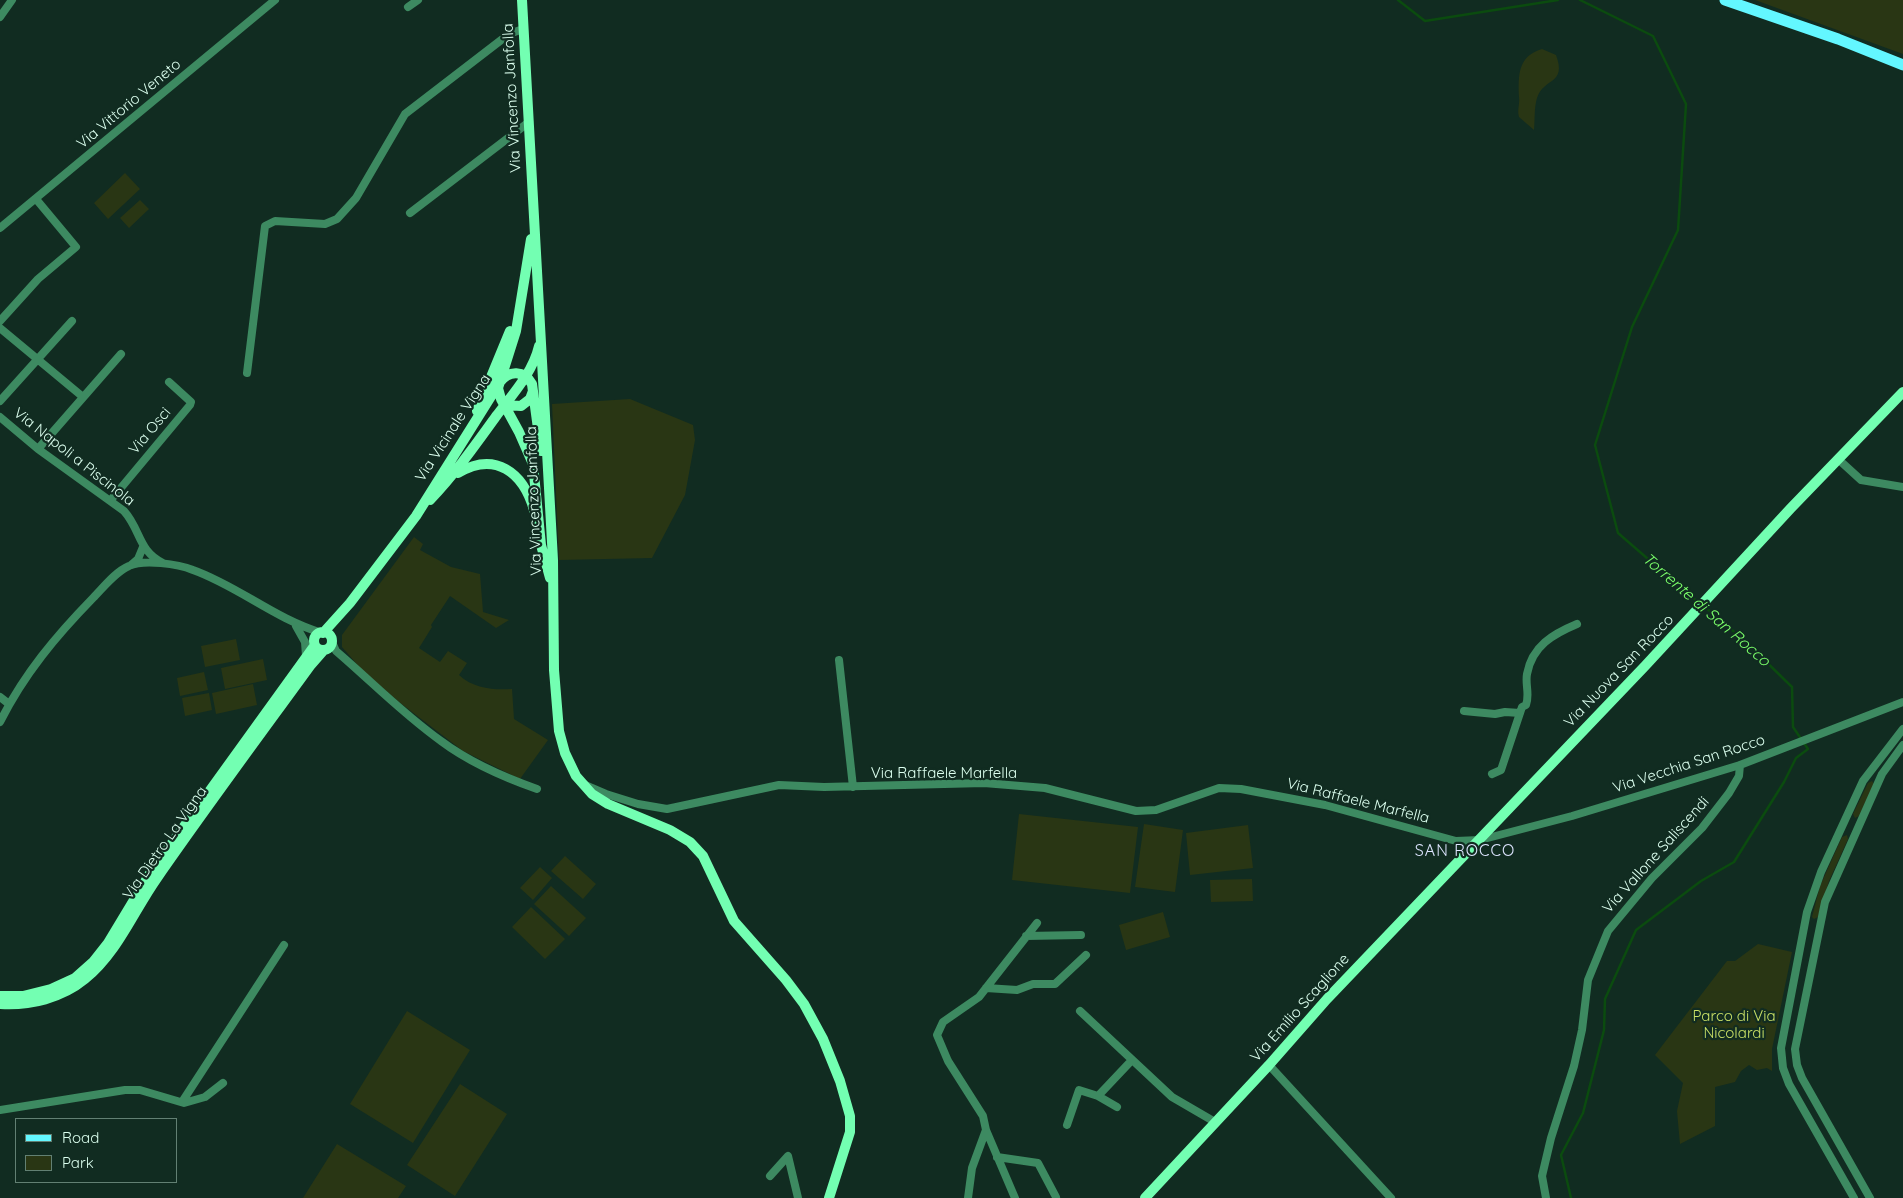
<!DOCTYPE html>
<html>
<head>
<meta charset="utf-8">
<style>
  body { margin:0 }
  #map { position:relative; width:1903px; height:1198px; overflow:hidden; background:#112c21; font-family:Quicksand,sans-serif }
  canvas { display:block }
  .legend { position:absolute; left:15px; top:1118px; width:162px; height:65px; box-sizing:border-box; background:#112c21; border:1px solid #628073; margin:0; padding:6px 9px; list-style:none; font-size:15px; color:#dcffef }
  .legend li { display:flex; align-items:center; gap:10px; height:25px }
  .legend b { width:25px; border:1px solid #628073 }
</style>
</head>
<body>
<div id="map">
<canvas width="1903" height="1198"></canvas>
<ul class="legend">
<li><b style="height:6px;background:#63f7ff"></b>Road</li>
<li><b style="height:14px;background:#293614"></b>Park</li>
</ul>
</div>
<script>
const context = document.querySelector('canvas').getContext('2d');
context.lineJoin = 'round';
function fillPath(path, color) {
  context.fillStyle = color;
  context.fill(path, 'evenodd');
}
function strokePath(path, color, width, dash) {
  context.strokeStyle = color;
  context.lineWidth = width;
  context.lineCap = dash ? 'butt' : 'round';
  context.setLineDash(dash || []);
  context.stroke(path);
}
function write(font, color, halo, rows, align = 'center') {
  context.font = font + ' Quicksand,sans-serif';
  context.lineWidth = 4.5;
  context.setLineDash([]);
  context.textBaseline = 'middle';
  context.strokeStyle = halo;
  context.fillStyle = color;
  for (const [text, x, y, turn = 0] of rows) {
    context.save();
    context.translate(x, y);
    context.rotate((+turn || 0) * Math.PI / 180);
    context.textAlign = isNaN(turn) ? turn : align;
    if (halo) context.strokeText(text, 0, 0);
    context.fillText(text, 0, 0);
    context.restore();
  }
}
const green = new Path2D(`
  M1755,0H1903V54Z
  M1542,49L1556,55C1567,85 1544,77 1537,98C1534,108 1535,120 1534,130L1519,117C1517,109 1520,104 1519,97C1518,75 1518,56 1542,49Z
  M125,173L140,189L108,219L94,203Z
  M140,200L149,209L129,228L120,218Z
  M630,399L693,425L695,440L685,495L652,558L559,560L552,404Z
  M414,537L423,544L420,550L451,567L480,574L483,612L509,620L496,628L450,596L431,625L432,627L419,648L440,662L448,651L467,663L459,675C474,689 494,690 512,689L514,719L548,740L520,779L463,751L399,702L361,669L342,647V635Z
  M236,639L240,660L205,667L201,646Z
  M263,659L267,680L225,689L221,668Z
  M204,672L208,690L180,696L177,678Z
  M253,684L257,705L216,714L212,693Z
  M209,693L212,710L185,716L182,698Z
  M1872,781L1874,784L1859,816L1855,818L1853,814L1868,783Z
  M1019,814L1138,827L1130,893L1012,880Z
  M1144,824L1183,830L1175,892L1135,887Z
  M1248,825L1253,868L1190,875L1186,833Z
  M1847,835L1848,839L1829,881L1818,917L1814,919L1812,917L1820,886L1842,837Z
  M565,856L596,884L583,899L551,871Z
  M540,867L552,878L533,900L520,888Z
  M1252,879L1253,901L1211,902L1210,880Z
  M551,886L586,918L569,936L534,904Z
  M531,907L565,939L545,959L512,927Z
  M1163,912L1170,937L1126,950L1119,925Z
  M1758,944L1792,952L1772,1049V1071L1767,1068L1757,1070L1749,1065L1741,1071L1735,1082L1715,1087V1126L1680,1144L1677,1111L1683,1083L1655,1055L1727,961H1735Z
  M407,1011L470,1050L413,1143L350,1104Z
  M460,1084L507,1114L455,1196L407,1165Z
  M337,1144L406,1186L398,1198H303Z`);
const stream = new Path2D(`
  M1398,0L1425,21L1558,0
  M1580,0L1653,36L1686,104L1678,230L1632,327L1595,445L1618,533L1700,604
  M1571,1198L1561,1155L1583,1113L1604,1030L1605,999L1636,930L1701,881L1734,862L1784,782L1796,758L1808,749L1793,727L1792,687L1746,642L1705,607`);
const street = new Path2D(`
  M408,7L418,0
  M0,17L12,0
  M410,213L529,122
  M0,228L275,0
  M0,321L38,279L76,247L36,199
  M0,328L83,397
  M247,373L265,226L275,221L325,224L337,219L356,198L405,114L509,34L523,29
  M0,401L72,321
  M0,417L38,449L124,511C141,530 138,551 163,563
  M38,449L121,354
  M1838,459L1861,480L1903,487
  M110,501L190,405L191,402L169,382
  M131,565L138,559L143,547
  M296,626L305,642L306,656
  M332,642L336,651C371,681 403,714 441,741C469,762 503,777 537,789
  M839,660L853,787
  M0,697L9,704
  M1464,711L1495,714L1505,712L1520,713
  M0,722C24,674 56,636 93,598C103,588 115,572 129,566C144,559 178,564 193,570C238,586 275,619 322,633
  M1492,774L1501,770L1522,707L1526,705C1530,694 1525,685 1527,674C1532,646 1553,634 1577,624
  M585,785L606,794L638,804L667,809L779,785L824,787L984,783L1045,788L1136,811L1156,810L1219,788L1241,789L1325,805L1456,841L1480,840L1572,816L1740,765L1903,702
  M1026,936L1081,935
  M986,988L1017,990L1033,984H1055L1086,955
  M1080,1011L1172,1097L1215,1122
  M1269,1065L1391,1198
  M1098,1096L1117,1107
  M182,1102L284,945
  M0,1110L125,1090H140L184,1103L205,1097L223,1083
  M1067,1125L1079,1090L1098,1096L1132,1060
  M997,1157L1038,1163L1056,1197
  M770,1176L788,1156L798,1198
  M968,1198L972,1168L986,1130
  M1015,1198L986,1130L983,1116L948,1061L937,1035L943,1022L979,997L1037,923
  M1546,1198L1542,1176L1551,1138L1574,1066L1582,1030L1588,980L1608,931L1652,878L1702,828L1729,793L1739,776L1740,765
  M1854,1198L1789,1084L1783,1068L1781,1048L1807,912L1821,872L1863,781L1903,729
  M1870,1198L1802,1078L1797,1065L1795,1049L1825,902L1882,774L1903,745`);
const secondary = new Path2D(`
  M522,0L553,560L554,670L559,731L565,753L576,776L592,794L608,804L670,830L690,842L703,856L734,921L786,980L804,1004L823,1039L840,1081L850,1116V1132L829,1198
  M531,239L516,331L498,388L501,399L519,432L533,464L541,545L550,578
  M505,405L521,406L530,399L533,391
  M477,411L510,331
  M458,473C495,451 523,472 534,510
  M430,500C455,474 476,444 497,415C513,394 533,372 539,346
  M314 641a9 9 0 1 1 18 0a9 9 0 1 1-18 0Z
  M323,633L350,603L416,516L500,382C509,370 524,370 532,384L541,451
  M0,996H23L51,989L75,978L93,962L108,943L149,875L315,645
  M0,1004C30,1006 62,998 85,979C118,952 133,912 157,878C207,806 259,736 310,666L324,650
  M1145,1198L1269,1065L1327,999L1645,666L1791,508L1903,392`);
const primary = new Path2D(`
  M1725,0L1838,39L1903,65`);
const streetNames = [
  ["Via Vincenzo Janfolla",512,98,-93],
  ["Via Vittorio Veneto",129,104,-40],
  ["Via Vicinale Vigna",453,428,-57],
  ["Via Osci",150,431,-50],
  ["Via Napoli a Piscinola",74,457,38],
  ["Via Vincenzo Janfolla",534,501,-92],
  ["Via Nuova San Rocco",1619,671,-46],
  ["Via Vecchia San Rocco",1689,764,-18],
  ["Via Raffaele Marfella",944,773],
  ["Via Raffaele Marfella",1358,801,14],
  ["Via Dietro La Vigna",165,843,-55],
  ["Via Vallone Saliscendi",1656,855,-48],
  ["Via Emilio Scaglione",1300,1008,-48]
];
const parkNames = [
  ["Parco di Via",1734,1016],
  ["Nicolardi",1734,1033]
];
const waterNames = [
  ["Torrente di San Rocco",1706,610,41]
];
const neighbourhoodNames = [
  ["SAN ROCCO",1465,851]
];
fillPath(green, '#293614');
strokePath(stream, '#0b4b0f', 2.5);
strokePath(street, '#3d8a61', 8);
strokePath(secondary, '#73ffb2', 10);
strokePath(primary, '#63f7ff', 11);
write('15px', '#dcffef', '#112c21', streetNames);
write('15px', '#cbe166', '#112c21', parkNames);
write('italic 16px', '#7bff6a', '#112c21', waterNames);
context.letterSpacing = '1px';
write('16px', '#dee5ff', '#112c21', neighbourhoodNames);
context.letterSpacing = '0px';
</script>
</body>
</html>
